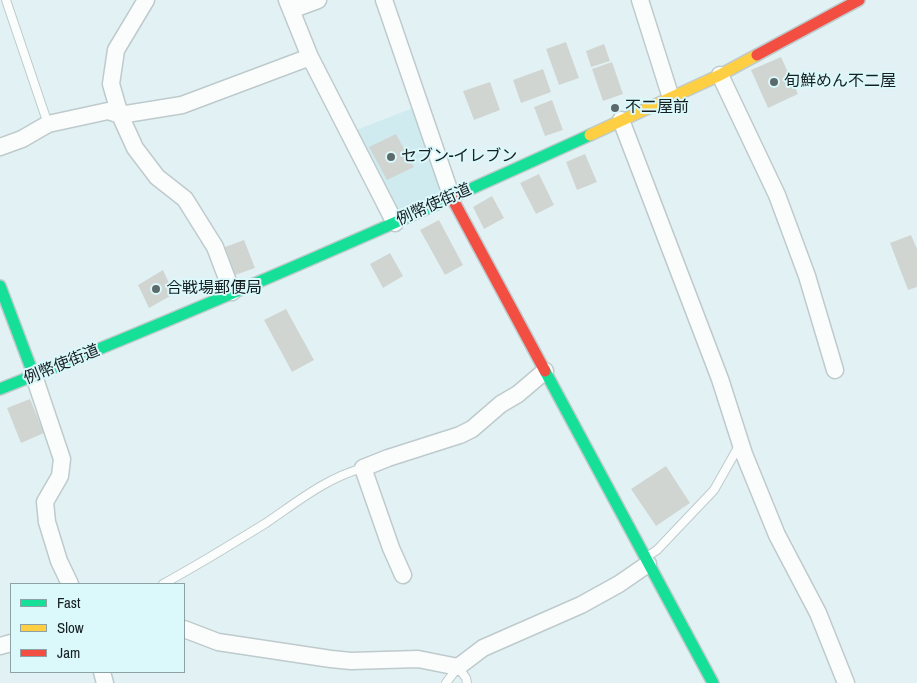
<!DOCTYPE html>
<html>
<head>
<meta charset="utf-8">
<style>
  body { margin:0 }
  #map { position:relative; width:917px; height:683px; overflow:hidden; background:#e2f2f4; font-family:"Archivo Narrow",sans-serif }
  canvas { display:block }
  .legend { position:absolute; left:10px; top:583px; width:175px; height:90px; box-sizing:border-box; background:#dbf8fb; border:1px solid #8ca2a4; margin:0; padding:6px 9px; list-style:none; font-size:15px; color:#162022 }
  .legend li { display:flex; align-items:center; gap:10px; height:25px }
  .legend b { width:25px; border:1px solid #8ca2a4 }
</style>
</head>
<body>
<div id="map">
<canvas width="917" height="683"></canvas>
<ul class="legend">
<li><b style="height:6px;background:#16e098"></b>Fast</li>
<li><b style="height:6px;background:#ffcf43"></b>Slow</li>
<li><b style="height:6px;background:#f24e42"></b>Jam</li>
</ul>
</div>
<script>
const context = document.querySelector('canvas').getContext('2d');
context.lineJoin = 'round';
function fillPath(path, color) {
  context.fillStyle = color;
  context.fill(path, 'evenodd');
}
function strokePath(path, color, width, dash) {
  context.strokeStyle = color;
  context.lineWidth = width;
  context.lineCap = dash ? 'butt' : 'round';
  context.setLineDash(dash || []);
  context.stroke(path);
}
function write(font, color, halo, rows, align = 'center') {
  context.font = font + ' "Archivo Narrow","Noto Sans JP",sans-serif';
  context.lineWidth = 4;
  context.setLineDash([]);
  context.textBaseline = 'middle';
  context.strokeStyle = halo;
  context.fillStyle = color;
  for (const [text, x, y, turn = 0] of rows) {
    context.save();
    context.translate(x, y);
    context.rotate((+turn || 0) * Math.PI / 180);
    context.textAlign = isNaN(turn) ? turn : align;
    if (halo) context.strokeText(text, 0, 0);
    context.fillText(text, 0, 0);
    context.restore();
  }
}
const built = new Path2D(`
  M413,108L444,193L397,213L356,130Z`);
const building = new Path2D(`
  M566,42L579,78L559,85L546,49Z
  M604,44L610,61L591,67L586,51Z
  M781,57L798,94L768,108L751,70Z
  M612,62L623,94L603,101L592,69Z
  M543,69L551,92L521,103L513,80Z
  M490,82L500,110L474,120L463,91Z
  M552,100L563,130L545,136L534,107Z
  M396,134L414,167L387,180L369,147Z
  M585,154L597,182L577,190L566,162Z
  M539,174L554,205L536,214L520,183Z
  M492,196L504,218L484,229L473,207Z
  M439,220L463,265L445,275L420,230Z
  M911,235L917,249V287L908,290L890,243Z
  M244,240L255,268L235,275L225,247Z
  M390,253L403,276L383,288L370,264Z
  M163,270L174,294L149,308L138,285Z
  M286,309L314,360L292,372L264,320Z
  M30,399L44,433L21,443L7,408Z
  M666,466L690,503L656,526L631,489Z`);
const lane = new Path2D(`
  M6,0L48,124
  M648,556L657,550L714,490L740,444
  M163,584C198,565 232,544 266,523C297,502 326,478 363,468
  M446,683L458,667L466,678L467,683`);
const street = new Path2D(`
  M146,0L116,50L111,84L120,115L135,148L157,177L185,199L215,247L232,292
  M287,0L310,57L395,223
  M384,0L452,198
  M640,0L671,98
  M291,10L318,0
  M720,75L777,195L807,276L835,370
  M621,120L720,379L744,454L777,535L818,613L846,683
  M0,147L22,139L48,124L108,111L120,115L182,105L310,57
  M34,376L62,459L60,476L45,502L47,522L59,561L70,584
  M403,575L391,548L363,468L388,458L460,435L472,429L501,404L518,394L545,371
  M184,629L218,642L331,659L351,661L418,659L458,667L483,648L581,605L619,584L648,564
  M0,646L11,643
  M102,672L105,683`);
const fast = new Path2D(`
  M0,286L34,376
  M545,371L713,683
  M0,389C199,310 395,224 590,135`);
const slow = new Path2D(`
  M590,135L720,75L757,55`);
const jam = new Path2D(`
  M757,55L859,0
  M452,198L545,371`);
const markers = [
  [774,82,5,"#5d6a6c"],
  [615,108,5,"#5d6a6c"],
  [391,157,5,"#5d6a6c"],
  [156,289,5,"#5d6a6c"]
];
const poiNames = [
  ["旬鮮めん不二屋",784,82],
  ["不二屋前",625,108],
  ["セブン-イレブン",401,157],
  ["合戦場郵便局",166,289]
];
const streetNames = [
  ["例幣使街道",434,205,-24],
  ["例幣使街道",62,365,-22]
];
fillPath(built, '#cfebef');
fillPath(building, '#d1d5d2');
strokePath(lane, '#becacc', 10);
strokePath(street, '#becacc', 19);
strokePath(fast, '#becacc', 14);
strokePath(slow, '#becacc', 14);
strokePath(jam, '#becacc', 14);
strokePath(lane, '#fbfdfd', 8);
strokePath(street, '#fbfdfd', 16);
strokePath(fast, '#16e098', 11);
strokePath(slow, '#ffcf43', 11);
strokePath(jam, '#f24e42', 11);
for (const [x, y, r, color] of markers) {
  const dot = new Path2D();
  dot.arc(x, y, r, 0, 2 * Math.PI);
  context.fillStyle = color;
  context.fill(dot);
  strokePath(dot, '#dbf8fb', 2);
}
write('16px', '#162022', '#dbf8fb', poiNames, 'left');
write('16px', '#162022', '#dbf8fb', streetNames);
</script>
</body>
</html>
